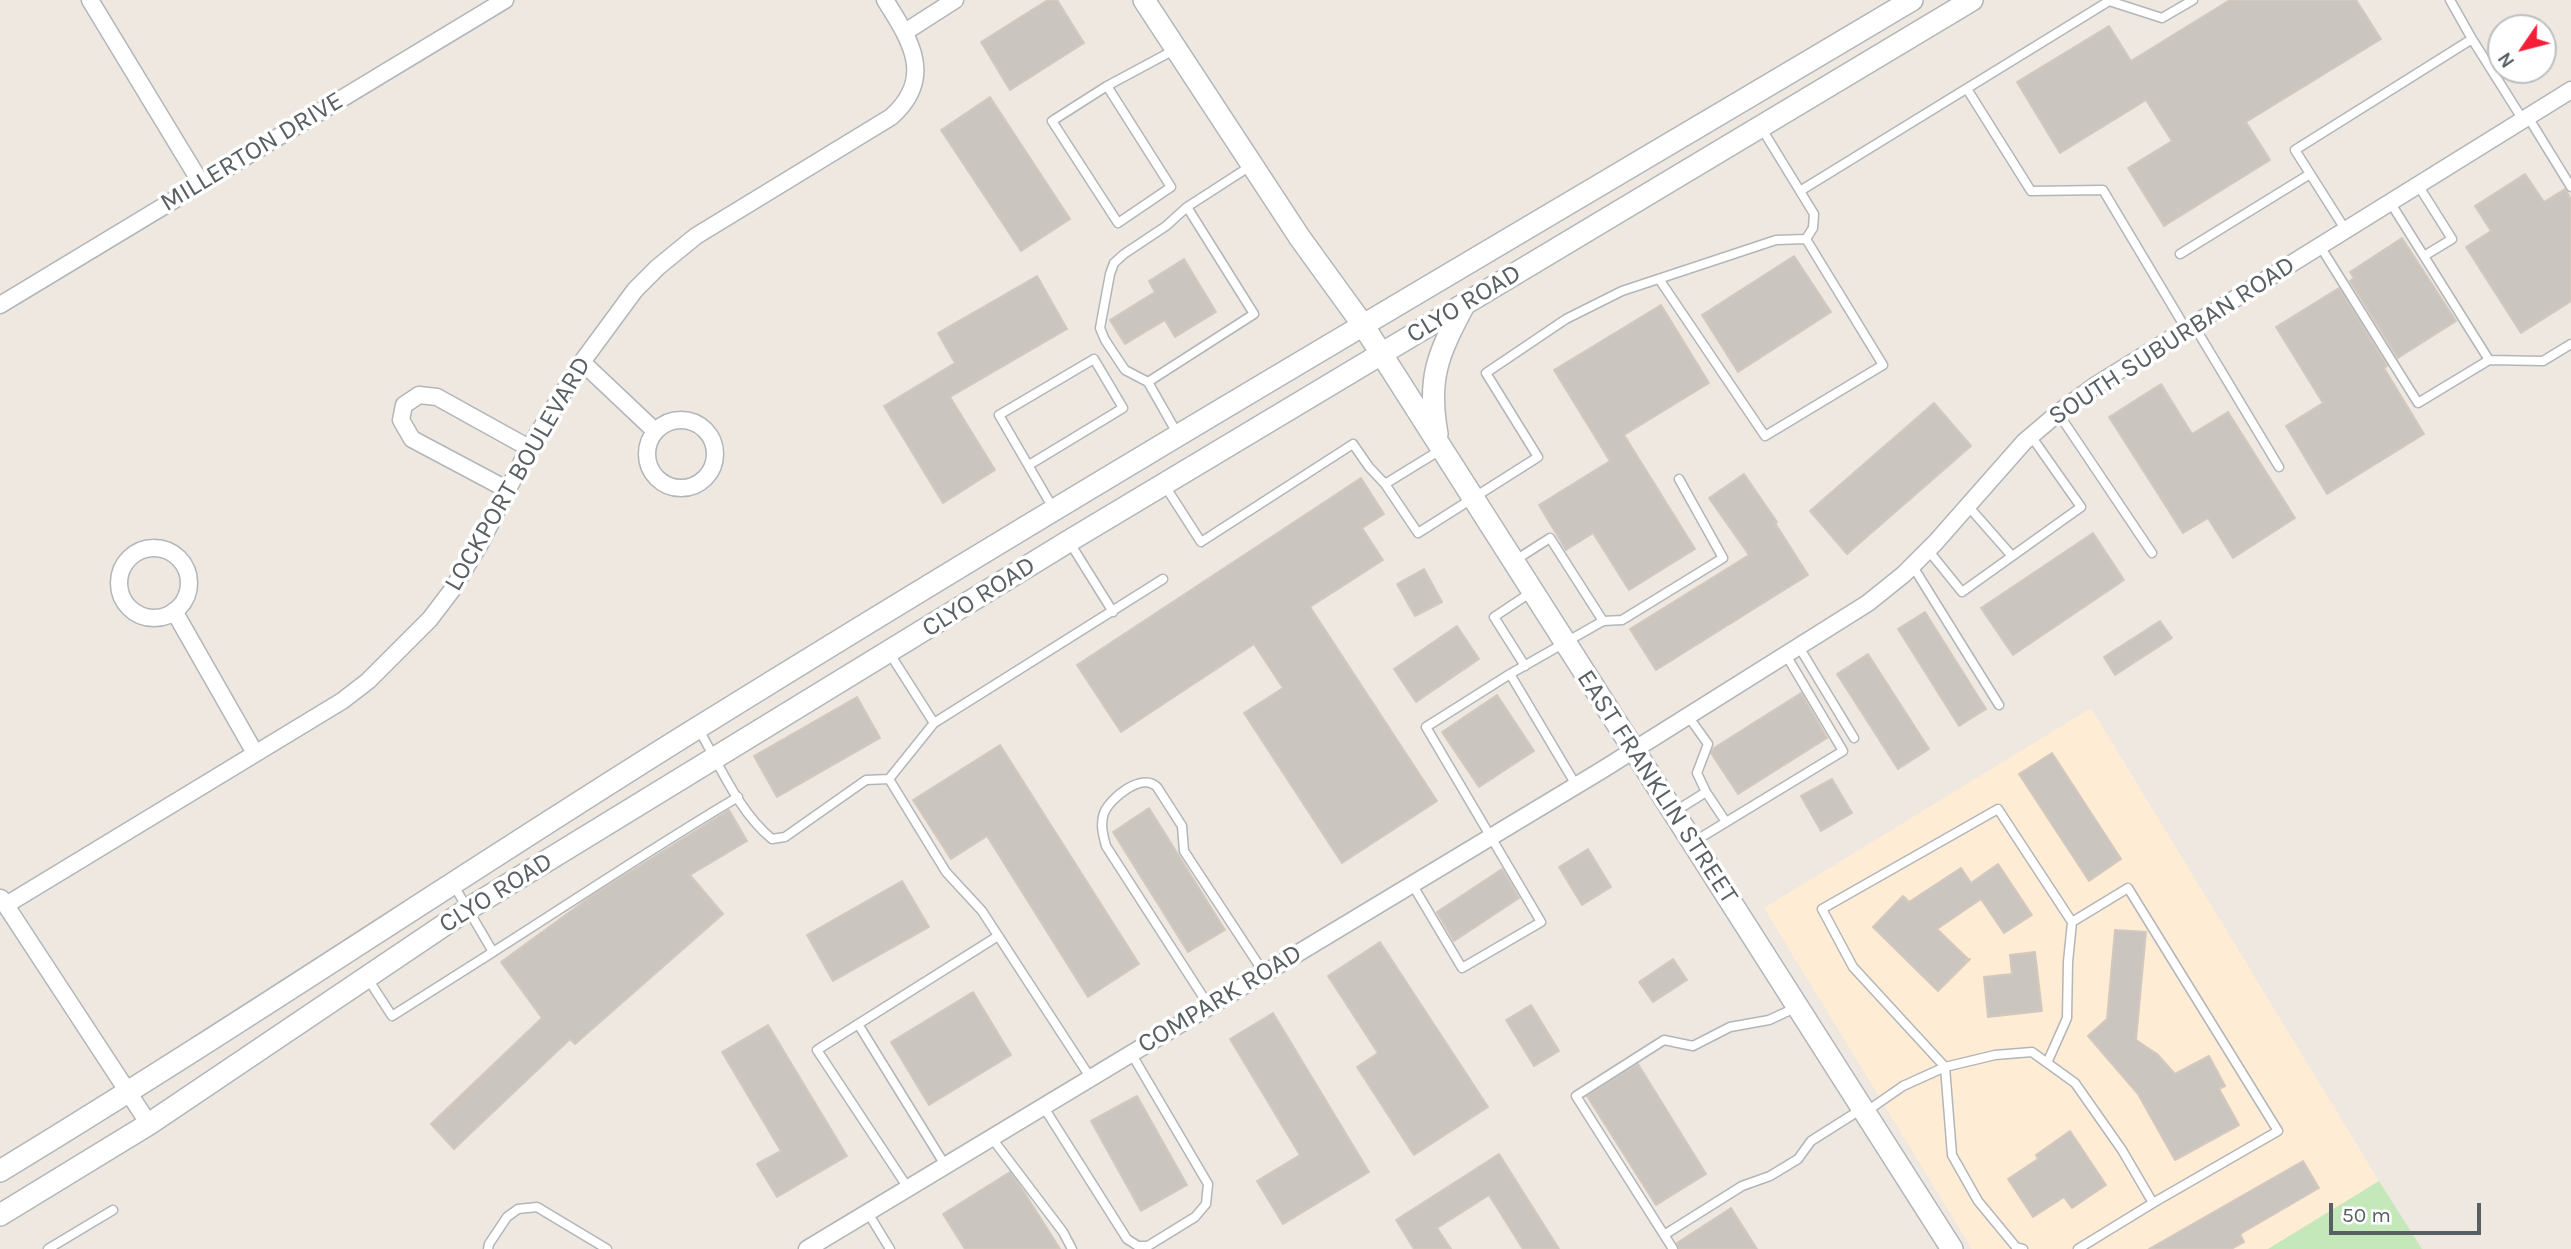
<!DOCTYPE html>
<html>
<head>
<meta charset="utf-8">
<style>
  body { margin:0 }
  #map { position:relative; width:2571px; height:1249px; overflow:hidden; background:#eee8e0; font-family:Karla,sans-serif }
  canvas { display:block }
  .north { position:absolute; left:2487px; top:14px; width:70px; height:70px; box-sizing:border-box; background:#fff; border:2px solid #bdbfc1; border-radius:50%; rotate:235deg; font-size:19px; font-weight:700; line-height:28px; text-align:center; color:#596063 }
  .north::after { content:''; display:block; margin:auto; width:24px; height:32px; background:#f71d39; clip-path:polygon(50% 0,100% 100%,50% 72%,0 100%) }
  .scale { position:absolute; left:2329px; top:1203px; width:152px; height:32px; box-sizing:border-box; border:4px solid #596063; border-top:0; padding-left:9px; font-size:21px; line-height:24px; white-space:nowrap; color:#596063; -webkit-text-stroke:5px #fff; paint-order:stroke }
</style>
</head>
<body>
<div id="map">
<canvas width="2571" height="1249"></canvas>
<div class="north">N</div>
<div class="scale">50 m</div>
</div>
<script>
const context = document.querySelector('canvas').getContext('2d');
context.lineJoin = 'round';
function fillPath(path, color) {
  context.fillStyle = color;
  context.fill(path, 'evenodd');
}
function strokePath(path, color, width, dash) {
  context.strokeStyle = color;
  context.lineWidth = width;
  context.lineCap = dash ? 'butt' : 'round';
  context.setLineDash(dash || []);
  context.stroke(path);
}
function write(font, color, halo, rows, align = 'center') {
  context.font = font + ' Karla,sans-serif';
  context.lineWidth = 7;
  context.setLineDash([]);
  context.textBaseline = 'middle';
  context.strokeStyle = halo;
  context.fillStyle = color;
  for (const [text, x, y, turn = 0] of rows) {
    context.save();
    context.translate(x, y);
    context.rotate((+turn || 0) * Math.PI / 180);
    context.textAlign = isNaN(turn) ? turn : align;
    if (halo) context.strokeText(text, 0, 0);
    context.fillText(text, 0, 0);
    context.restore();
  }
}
const commercial = new Path2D(`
  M2091,708L2379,1181L2268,1249H1972L1764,908Z`);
const green = new Path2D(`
  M2379,1181L2422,1249H2268Z`);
const building = new Path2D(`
  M1048,0H1057L1084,43L1010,90L981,42Z
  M2230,0H2356L2381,39L2246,122L2270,160L2164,226L2128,168L2172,141L2146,100L2060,153L2017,82L2109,26L2131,61Z
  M990,97L1070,219L1021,251L941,130Z
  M2525,174L2544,202L2565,189L2571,199V301L2521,333L2466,247L2491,231L2475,206Z
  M2402,238L2456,321L2398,358L2350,281L2354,278L2350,272Z
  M1794,256L1831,312L1738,372L1702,315Z
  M1184,259L1216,312L1175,337L1165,320L1125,344L1110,320L1155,292L1149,281Z
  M1037,276L1067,329L950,397L995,470L943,503L884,406L955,363L938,333Z
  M2339,288L2387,366L2384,368L2424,434L2327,494L2286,426L2323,403L2276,327Z
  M1661,305L1709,383L1624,435L1695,549L1629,590L1593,533L1566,550L1539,505L1610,461L1554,370Z
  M2161,384L2192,434L2228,412L2295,518L2233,558L2208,518L2183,533L2109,417Z
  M1934,403L1971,446L1847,554L1810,511Z
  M1744,474L1777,522L1775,523L1808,575L1656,670L1630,629L1749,555L1709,498Z
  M1361,478L1384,514L1362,528L1383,560L1310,607L1437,801L1342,863L1244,713L1283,688L1254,644L1121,732L1077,665Z
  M2093,533L2124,580L2013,655L1981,608Z
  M1424,569L1442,602L1415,616L1397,584Z
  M1925,612L1986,709L1959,726L1898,629Z
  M2160,621L2172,638L2115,675L2104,657Z
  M1457,626L1479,659L1416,702L1394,669Z
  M1868,654L1929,749L1898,769L1837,674Z
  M1801,693L1827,738L1738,794L1711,753L1714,748Z
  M1497,695L1534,751L1479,787L1442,732Z
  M857,697L880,738L777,797L754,756Z
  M1000,745L1139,964L1088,997L987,836L951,859L913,800Z
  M2052,753L2121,859L2089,881L2019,774Z
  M1832,779L1852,813L1821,831L1801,796Z
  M1149,808L1225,930L1188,952L1113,832Z
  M729,810L747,841L690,875L723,914L575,1044L570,1039L454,1149L431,1124L542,1018L501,962L593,895Z
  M1588,849L1611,887L1582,905L1559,867Z
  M1998,864L2032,915L2004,933L1981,899L1937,929L1967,958L1965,960L1970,959L1938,991L1873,927L1903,896L1909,902L1961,868L1971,883Z
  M1502,869L1519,898L1454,941L1437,912Z
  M902,881L929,927L833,981L807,935Z
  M2115,930L2146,932L2136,1040L2157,1054L2175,1074L2209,1056L2225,1086L2219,1089L2239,1125L2175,1160L2138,1094L2088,1036L2107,1019Z
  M1380,942L1488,1107L1414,1155L1357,1067L1378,1053L1328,976Z
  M2035,952L2042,1011L1988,1017L1984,977L2012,974L2010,955Z
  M1673,959L1687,980L1653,1002L1639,982Z
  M973,992L1011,1055L929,1105L891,1042Z
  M1531,1005L1559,1051L1534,1066L1506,1020Z
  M1273,1013L1369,1172L1283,1224L1257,1181L1300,1155L1230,1039Z
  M768,1025L847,1156L777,1197L757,1164L781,1151L722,1052Z
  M1638,1064L1706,1174L1656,1205L1587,1096Z
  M1137,1096L1187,1185L1141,1211L1091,1121Z
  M2070,1131L2106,1185L2072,1208L2064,1197L2033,1217L2008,1179L2038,1159L2036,1155Z
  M1499,1154L1559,1249H1523L1489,1195L1437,1228L1451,1249H1414L1396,1220Z
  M2303,1161L2319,1188L2240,1234L2244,1242L2231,1249H2149Z
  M1010,1172L1024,1192L1060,1249H965L943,1214Z
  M1731,1208L1757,1249H1679L1677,1243Z`);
const service = new Path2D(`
  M2450,0L2472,39
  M1107,86L1171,187L1118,223L1052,121L1107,86L1174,50
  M1967,89L2031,191L2103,190L2186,329
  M2528,117L2571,187
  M2418,185L2452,239L2424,256
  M1800,191L2109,1L2162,18L2193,0
  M2345,229L2295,150L2472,39L2523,120
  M2320,246L2418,403L2489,360L2390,202
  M2180,254L2310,174
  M1659,279L1765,436L1883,365L1806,239
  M2193,324L2279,467
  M2489,360L2543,361L2571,344
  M1148,382L1125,370L1105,340L1100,328L1110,274L1114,263L1124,254L1166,226L1187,207
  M2058,413L2152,553
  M1177,433L1148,382L1254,314L1187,207L1252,165
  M1442,449L1385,484L1418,533L1538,457L1486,373L1566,319L1622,291L1776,240L1806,239L1813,228L1814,214L1762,129
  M1029,465L1123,408L1094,359L999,415L1053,508
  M1165,486L1201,542L1353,444L1369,467L1385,484
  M1968,506L2012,556
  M1070,543L1113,612
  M1928,550L1962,592L2081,507L2031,436
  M1514,561L1550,538L1603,621
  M1912,565L1999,705
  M1799,647L1854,738
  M890,654L934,723L889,779L946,872L982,911L1090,1077
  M1525,666L1494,617L1530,593
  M934,723L1163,579
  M699,730C720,766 739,812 772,839L785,837L866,780L889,779
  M1576,785L1510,674L1603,621L1622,620L1723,558L1679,479
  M1706,792L1726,822
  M1674,812L1706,792L1697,773L1708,744L1688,716
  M1695,841L1843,751L1786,655
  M1412,884L1462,968L1541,922L1426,727L1510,674
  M2072,922L2128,888L2278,1131L2153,1203
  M493,952C575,900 655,846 738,797
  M368,979L392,1016L493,952L453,884
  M1209,1006L1106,846C1103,835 1100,824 1104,813C1110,798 1142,772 1157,787L1182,826L1184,851L1264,973
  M858,1024L945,1165
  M1043,1106L1127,1239L1138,1246H1148L1195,1217L1206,1204L1208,1184L1131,1053
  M1867,1111L1903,1086L1945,1067L1995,1055L2032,1052L2075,1083L2122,1150L2153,1203L2078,1249
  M991,1137L1063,1232L1072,1249
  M908,1188L817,1050L998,936
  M868,1213L890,1249
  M1664,1235L1742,1186L1770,1176L1798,1159L1811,1141L1860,1110
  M48,1249L113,1210
  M488,1249L489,1244L507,1217L518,1209L537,1207L607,1249
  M1673,1249L1576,1096L1664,1040L1693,1046L1730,1027L1769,1020L1797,1007
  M2023,1249L2016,1247L1978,1201L1952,1155L1945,1067L1853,967L1822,909L1998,809L2072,922L2068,962L2067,1018L2047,1063`);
const minor = new Path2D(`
  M90,0L201,183
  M905,32L955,0
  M0,305L505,0
  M582,362L655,431
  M647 454a34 34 0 1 1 68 0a34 34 0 1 1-68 0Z
  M508,490L412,439L401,420L404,405L419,395L437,397L529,448
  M119 583a35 35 0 1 1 70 0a35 35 0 1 1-70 0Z
  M174,611L255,753
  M1,898L149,1124
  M6,905L342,701L368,681L430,619L452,590L481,542L529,448L582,362L635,290L658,267L696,236L891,117C935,78 911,41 885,0
  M807,1249L1602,770L1868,603L1904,574L1935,543L2024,442L2058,413L2096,385L2571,90`);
const tertiary = new Path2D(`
  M1144,0L1300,238L1363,325L1952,1249
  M1437,434C1427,378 1438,354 1464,305
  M0,1171C234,1029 461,875 694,730C1096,480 1505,242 1912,0
  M0,1215L149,1124L468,909L1069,541L1972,0`);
const streetNames = [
  ["MILLERTON DRIVE",252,152,-31],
  ["CLYO ROAD",1464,304,-31],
  ["SOUTH SUBURBAN ROAD",2172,341,-33],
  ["LOCKPORT BOULEVARD",518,474,-60],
  ["CLYO ROAD",979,597,-32],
  ["EAST FRANKLIN STREET",1657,787,57],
  ["CLYO ROAD",496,893,-32],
  ["COMPARK ROAD",1220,999,-31]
];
fillPath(commercial, '#ffecd4');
fillPath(green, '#c4e8ba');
fillPath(building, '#cbc5c0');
strokePath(building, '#d3c8be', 2);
strokePath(service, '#b2b6ba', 11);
strokePath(minor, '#b2b6ba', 19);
strokePath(tertiary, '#b2b6ba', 24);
strokePath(service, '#fff', 8);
strokePath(minor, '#fff', 16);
strokePath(tertiary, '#fff', 21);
write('26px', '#596063', '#fff', streetNames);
</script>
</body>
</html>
